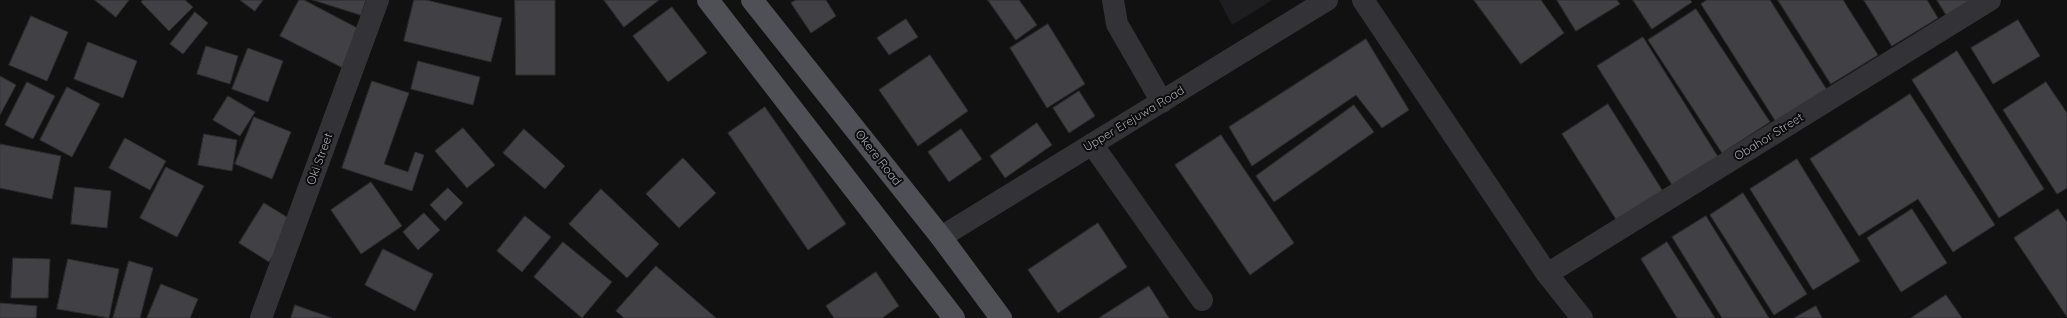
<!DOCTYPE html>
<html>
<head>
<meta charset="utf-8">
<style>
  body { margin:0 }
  canvas { display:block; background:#111112 }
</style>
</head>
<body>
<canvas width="2067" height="318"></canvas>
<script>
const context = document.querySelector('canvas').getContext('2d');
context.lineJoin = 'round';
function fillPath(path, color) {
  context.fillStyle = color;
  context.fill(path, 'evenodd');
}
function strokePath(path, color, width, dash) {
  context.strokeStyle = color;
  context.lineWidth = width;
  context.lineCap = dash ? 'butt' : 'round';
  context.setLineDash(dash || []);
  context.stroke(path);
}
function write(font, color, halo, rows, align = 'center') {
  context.font = font + ' Quicksand,sans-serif';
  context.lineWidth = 4;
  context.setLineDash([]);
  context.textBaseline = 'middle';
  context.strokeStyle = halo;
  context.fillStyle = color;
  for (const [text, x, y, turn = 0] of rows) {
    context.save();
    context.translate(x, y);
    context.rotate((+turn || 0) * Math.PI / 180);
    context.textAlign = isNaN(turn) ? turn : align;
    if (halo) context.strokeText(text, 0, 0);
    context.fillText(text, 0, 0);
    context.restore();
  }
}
const built = new Path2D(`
  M1219,0H1272L1232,25Z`);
const building = new Path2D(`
  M95,0H129L116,17Z
  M143,0H185L193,7L169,31L141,2Z
  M240,0H263L255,11Z
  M299,0H304L363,31L343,68L280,36Z
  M313,0H366L361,15Z
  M414,0H426L502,18L491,62L404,41Z
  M515,0H555V75H516Z
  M604,0H659L624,27Z
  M796,0H826L836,16L811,33L791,3Z
  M988,0H1019L1037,25L1016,40Z
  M1474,0H1541L1564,33L1521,64Z
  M1557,0H1617L1620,4L1576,31Z
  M1633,0H1690L1692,2L1652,29Z
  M1707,0H1770L1827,90L1776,122L1701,4Z
  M1778,0H1843L1878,55L1831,84Z
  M1864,0H1927L1938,18L1892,46Z
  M1937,0H1972L1947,16Z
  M672,7L707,53L668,82L633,36Z
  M1696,9L1770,122L1722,153L1648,40Z
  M195,12L208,23L183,54L170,44Z
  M31,16L68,32L47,81L9,65Z
  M906,19L918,37L889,55L877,38Z
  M2018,20L2040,56L1993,84L1971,48Z
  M1048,24L1085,84L1047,108L1010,48Z
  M1643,37L1720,160L1674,188L1597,66Z
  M1366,39L1409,110L1382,128L1356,95L1252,166L1229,127Z
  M88,42L137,61L123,98L74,79Z
  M206,46L238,56L230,84L197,74Z
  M248,48L283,61L268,102L232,89Z
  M1957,51L2044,189L1999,218L1912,80Z
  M930,55L968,111L918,146L879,90Z
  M418,61L480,77L473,105L411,89Z
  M0,76L16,85L0,115Z
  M372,81L409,93L384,164L408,172L415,152L424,155L412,191L342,168Z
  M27,82L55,96L33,139L5,125Z
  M2046,82L2067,113V188L2057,194L2003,110Z
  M67,87L100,104L72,157L40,140Z
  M1079,91L1095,116L1069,133L1053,108Z
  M1910,94L1995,225L1953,252L1918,199L1859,236L1810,159Z
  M228,96L255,112L240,136L213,120Z
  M1608,104L1664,193L1617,221L1562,134Z
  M1354,105L1374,132L1274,202L1256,176Z
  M765,107L846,224L808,250L728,133Z
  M254,117L291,132L272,179L235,164Z
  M1037,123L1052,145L1005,178L990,156Z
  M463,128L495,165L467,188L435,151Z
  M524,129L565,166L545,189L503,153Z
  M961,129L982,159L949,182L928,152Z
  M204,134L237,140L232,171L198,165Z
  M1221,135L1294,243L1250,275L1175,165Z
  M125,138L166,161L150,190L109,168Z
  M0,144L61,156L52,199L0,188Z
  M683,158L716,193L679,228L646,194Z
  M1797,159L1860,261L1813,290L1750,189Z
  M166,167L204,186L177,237L140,218Z
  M371,182L402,226L361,254L331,210Z
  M75,187L111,191L107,228L71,224Z
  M448,188L463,203L445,221L430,205Z
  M601,189L659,244L627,278L569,224Z
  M1743,193L1807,294L1774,315L1710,215Z
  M264,203L295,222L269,262L239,243Z
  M1912,209L1947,263L1901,292L1867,238Z
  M2058,209L2067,222V317L2014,238Z
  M424,213L440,230L418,250L403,232Z
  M525,216L551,237L522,272L497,251Z
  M1706,216L1769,318H1722L1672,237Z
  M1098,223L1127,267L1058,313L1028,270Z
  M563,242L612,282L582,318L534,277Z
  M1667,242L1715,318H1677L1641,259Z
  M383,249L433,274L415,311L365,285Z
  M13,258L50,259L48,298H11Z
  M68,259L119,269L109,318L57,309Z
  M129,261L153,268L140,318H113Z
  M656,266L716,318H624L616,311Z
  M876,272L899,306L882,318H834L826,306Z
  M161,284L198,299L190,318H147Z
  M1149,286L1169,318H1099Z
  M1946,295L1962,318H1911Z
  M0,303L37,306L36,318H0Z
  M295,305L332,318H291Z
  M1816,306L1822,318H1794Z`);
const minor = new Path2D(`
  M1113,0L1117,24L1162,102
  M1363,0L1547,274L1582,318
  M1092,144L1202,300
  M941,237L1327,0
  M1547,274L1990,0
  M261,318L378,0`);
const major = new Path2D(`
  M708,0L954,318
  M752,0L941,237L1001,318`);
const streetNames = [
  ["Upper Erejuwa Road",1134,119,-31],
  ["Obahor Street",1769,137,-32],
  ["Okere Road",878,158,52],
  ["Oki Street",320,159,-70]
];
fillPath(built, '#1e1d1f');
fillPath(building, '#414145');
strokePath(building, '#2c2b2e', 1);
strokePath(minor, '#333337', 22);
strokePath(major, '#4f4f56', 22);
write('12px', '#a4a6b2', '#0c0c0d', streetNames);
</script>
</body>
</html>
